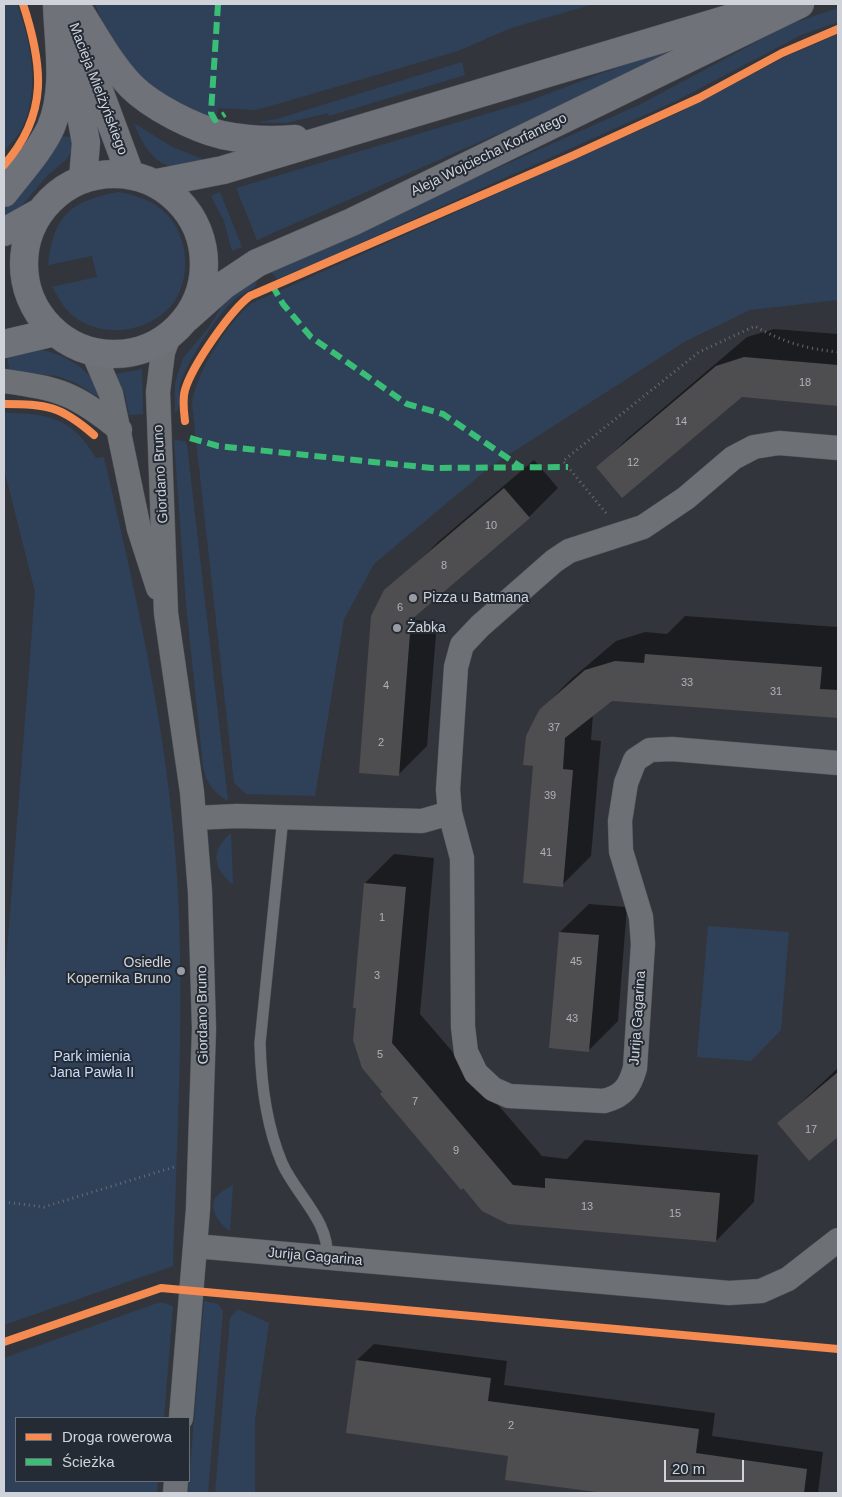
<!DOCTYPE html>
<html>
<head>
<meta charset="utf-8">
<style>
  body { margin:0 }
  #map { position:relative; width:842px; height:1497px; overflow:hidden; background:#32363c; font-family:Helvetica,sans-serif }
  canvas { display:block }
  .frame { position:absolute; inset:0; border:5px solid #d0d4da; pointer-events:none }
  .legend { position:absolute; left:15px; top:1417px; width:175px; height:65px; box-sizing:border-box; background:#252b35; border:1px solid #696f77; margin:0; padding:6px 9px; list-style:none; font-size:15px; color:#d0d4da }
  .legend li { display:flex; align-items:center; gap:10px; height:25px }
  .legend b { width:25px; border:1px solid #696f77 }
  .scale { position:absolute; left:664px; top:1460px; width:80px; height:22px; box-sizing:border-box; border:2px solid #d0d4da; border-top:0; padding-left:6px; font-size:15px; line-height:18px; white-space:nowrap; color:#d0d4da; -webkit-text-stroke:4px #252b35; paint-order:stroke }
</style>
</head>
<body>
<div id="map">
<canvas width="842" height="1497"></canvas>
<div class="frame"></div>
<ul class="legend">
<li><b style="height:6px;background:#f68b52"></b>Droga rowerowa</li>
<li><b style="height:6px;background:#3abd76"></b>Ścieżka</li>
</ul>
<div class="scale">20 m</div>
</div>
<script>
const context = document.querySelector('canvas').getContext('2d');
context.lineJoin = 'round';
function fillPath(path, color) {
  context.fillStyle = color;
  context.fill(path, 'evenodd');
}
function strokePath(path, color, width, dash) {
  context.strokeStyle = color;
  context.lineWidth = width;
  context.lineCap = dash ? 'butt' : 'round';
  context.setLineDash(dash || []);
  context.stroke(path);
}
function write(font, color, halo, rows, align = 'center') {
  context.font = font + ' Helvetica,sans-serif';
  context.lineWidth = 4;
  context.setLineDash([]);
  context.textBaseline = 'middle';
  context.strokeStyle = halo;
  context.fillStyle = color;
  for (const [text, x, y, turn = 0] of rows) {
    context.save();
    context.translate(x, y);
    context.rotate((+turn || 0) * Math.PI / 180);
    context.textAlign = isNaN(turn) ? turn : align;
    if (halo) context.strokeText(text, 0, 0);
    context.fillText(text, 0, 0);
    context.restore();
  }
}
const green = new Path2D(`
  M4,4H17C31,44 41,91 21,130C17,138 9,145 4,151Z
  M95,4H594L511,28L458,51L281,103L255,110L218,108L216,121C156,96 118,66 95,4Z
  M838,8V22L801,35L676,101L316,263L277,279L271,272L292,263L291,260L639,105L788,25Z
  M706,34L709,41L257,240L236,188L526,102Z
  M838,34V300L750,310L686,341L491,466L374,564L344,619L315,796L246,794L234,783L192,404C195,375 228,321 252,303L676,114L785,57Z
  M462,62L465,75L329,116L328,113L286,123L236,122H259L277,119Z
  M134,123L172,147L210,162C200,163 186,169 175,167C153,165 141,141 134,123Z
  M61,136L76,138L68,158L46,177L19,209L4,221V211Z
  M119,192C133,195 145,198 157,206C187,226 194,273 174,302C150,335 94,341 66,309C61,303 57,294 52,287L97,277L92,256L48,265C53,216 71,200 119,192Z
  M220,192L242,247L232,251L224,221L211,196Z
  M257,279L256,286C248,292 238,295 231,303C215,318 189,360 181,381C177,390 183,407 175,413V383L183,358L209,327L224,302Z
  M33,348C60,352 96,369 101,399L76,383L57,376L10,372L6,353Z
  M142,369L143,414L129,415L125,395L116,374Z
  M4,413C49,413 72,418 96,458L104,457C136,595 168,734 177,876C185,1006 177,1136 173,1266L4,1325V990L35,592L4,469Z
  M174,440L185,441L187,445L228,801C213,792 206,783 203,766L186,604Z
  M231,833L233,885C214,868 209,852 231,833Z
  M708,926L789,932L781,1030L751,1061L697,1057Z
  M233,1185L230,1231C221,1225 207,1209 216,1197C220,1192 228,1188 233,1185Z
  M204,1301L218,1304L223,1311L208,1493H188Z
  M160,1302L173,1306L164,1418H16V1481H158L157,1493H4V1358Z
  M238,1309L269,1323L255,1420V1493H215L230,1318Z`);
const shadow = new Path2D(`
  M774,329L838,334V404L742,396L598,468L627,439L747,337Z
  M534,460L558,488L529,517L415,615V620L437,622L427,746L398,775L415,565L439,541Z
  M685,616L838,627V717L612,700L593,715L591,740L601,741L591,856L562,885L541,710L570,680L616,641L645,632L667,634Z
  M394,854L434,858L420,1014L542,1156L567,1159L585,1140L758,1155L754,1202L716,1241L508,1223L399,1115L363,1067L365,883Z
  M589,904L627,907L618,1021L589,1050L560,932Z
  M838,1068V1135L809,1160L779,1123Z
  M374,1344L507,1361L504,1385L715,1413L712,1436L823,1452L818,1493H613L506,1478L509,1454L357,1360Z`);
const building = new Path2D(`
  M744,357L838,365V406L742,397L622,498L596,467L716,366Z
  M504,488L530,518L411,620L399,776L359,773L371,616L384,590Z
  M645,654L822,667L820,689L838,690V718L612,701L565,738L563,769L573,770L563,887L523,883L533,766L523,765L526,736L536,716L540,709L585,670L615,661L644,663Z
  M364,883L406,887L392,1043L513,1185L545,1188V1178L720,1193L716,1242L508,1224L482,1211L463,1188L461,1190L380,1094L382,1092L362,1068L353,1040L356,1008H353Z
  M559,932L599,935L589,1052L549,1048Z
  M838,1072V1137L809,1161L777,1123Z
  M356,1360L491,1378L488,1401L699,1429L696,1453L807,1469L804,1493H604L505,1480L508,1456L346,1433Z`);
const path = new Path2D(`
  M606,513L563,461L699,352L755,326C782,342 807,349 838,352
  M4,1202L44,1207L174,1167`);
const lane = new Path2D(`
  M283,817L260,1043C261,1083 266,1125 282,1163C296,1195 330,1221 327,1258`);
const street = new Path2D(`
  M169,336L163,352L158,392L166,613L192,792L200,892L204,1029L198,1209L181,1418
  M93,352L111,394L139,529L158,588
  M4,381C60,389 75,393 120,430
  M838,448L779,443L754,447L733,458L686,498L643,527L569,551L554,561L480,626L462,645L456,667L448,790L450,813L462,858L463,1027L466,1052L476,1073L493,1089L509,1096L604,1101C624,1096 630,1086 635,1068L643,944L641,917L621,851L620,821L626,783L635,760L650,750L672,749L838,763
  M194,818L237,816L422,821L450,813
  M195,1246L729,1293L761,1291L788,1279L838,1240
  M175,1493L176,1481`);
const secondary = new Path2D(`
  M75,4C92,31 109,63 131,86C152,107 194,128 222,135C246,140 271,141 295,139
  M74,23L130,174
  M71,59L86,143L83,178
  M24 264a90 90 0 1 1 180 0a90 90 0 1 1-180 0Z
  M157,183L223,170L758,10
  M4,193C20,172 40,151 51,127C67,89 58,43 57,4
  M4,232L40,212
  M187,318L224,285L257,263L352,222L800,4
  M4,344L55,332`);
const quiet = new Path2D(`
  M218,4L211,113L215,120L225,114
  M272,285L283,304L311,337L407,404L443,414L521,467
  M190,438L218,446L432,468L568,467`);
const cycleway = new Path2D(`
  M4,165C49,114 43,65 23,4
  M4,404C47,404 61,406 94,435
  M185,421C184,411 182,400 185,390C192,366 230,311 250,296L572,156L699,98L782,53L838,29
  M4,1342L161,1288L838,1349`);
const markers = [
  [413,598,5,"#999da3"],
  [397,628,5,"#999da3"],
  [181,971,5,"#999da3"]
];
const numberNames = [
  ["18",805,383],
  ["14",681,422],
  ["12",633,463],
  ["10",491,526],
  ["8",444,566],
  ["6",400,608],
  ["33",687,683],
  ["4",386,686],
  ["31",776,692],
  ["37",554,728],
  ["2",381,743],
  ["39",550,796],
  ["41",546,853],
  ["1",382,918],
  ["45",576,962],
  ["3",377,976],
  ["43",572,1019],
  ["5",380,1055],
  ["7",415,1102],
  ["17",811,1130],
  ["9",456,1151],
  ["13",587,1207],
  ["15",675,1214],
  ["2",511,1426]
];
const streetNames = [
  ["Macieja Mielżyńskiego",98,89,69],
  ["Aleja Wojciecha Korfantego",489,155,-26],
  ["Giordano Bruno",161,474,-93],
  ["Giordano Bruno",203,1015,-91],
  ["Jurija Gagarina",638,1018,-86],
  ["Jurija Gagarina",315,1257,5]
];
const poiNames = [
  ["Pizza u Batmana",423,598],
  ["Żabka",407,628],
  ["Osiedle",171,963,"right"],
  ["Kopernika Bruno",171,979,"right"]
];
const parkNames = [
  ["Park imienia",92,1057],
  ["Jana Pawła II",92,1073]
];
fillPath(green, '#2f4059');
fillPath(shadow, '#0007');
fillPath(building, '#4e4d4f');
strokePath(lane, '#4f5257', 12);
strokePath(street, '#4f5257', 25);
strokePath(secondary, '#4f5257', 29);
strokePath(path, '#696c70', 3, [1, 4]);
strokePath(lane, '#6d7074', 11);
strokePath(street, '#6d7074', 24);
strokePath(secondary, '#6f7379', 28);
strokePath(quiet, '#3abd76', 6, [12, 6]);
strokePath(cycleway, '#f68b52', 8);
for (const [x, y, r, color] of markers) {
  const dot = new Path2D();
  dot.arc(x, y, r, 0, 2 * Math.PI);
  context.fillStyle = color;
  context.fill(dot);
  strokePath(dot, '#252b35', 2);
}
write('11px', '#b0b2b7', null, numberNames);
write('14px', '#d0d4da', '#252b35', streetNames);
write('14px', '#d0d4da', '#252b35', poiNames, 'left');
write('14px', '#c7ddfe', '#252b35', parkNames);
</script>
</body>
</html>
